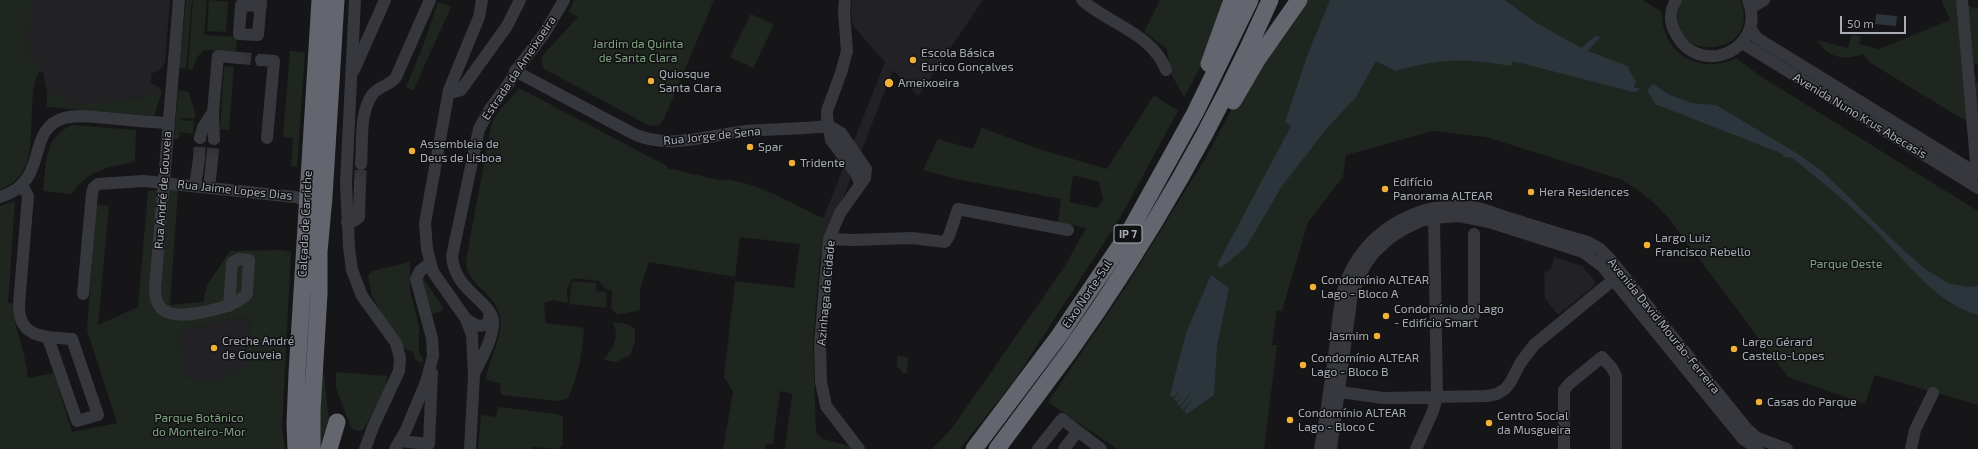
<!DOCTYPE html>
<html>
<head>
<meta charset="utf-8">
<style>
  body { margin:0 }
  #map { position:relative; width:1978px; height:449px; overflow:hidden; background:#161618; font-family:"Exo 2",sans-serif }
  canvas { display:block }
  .scale { position:absolute; left:1840px; top:16px; width:66px; height:18px; box-sizing:border-box; border:2px solid #a8adb8; border-top:0; padding-left:5px; font-size:12px; line-height:14px; white-space:nowrap; color:#a8adb8; -webkit-text-stroke:3px #111113; paint-order:stroke }
</style>
</head>
<body>
<div id="map">
<canvas width="1978" height="449"></canvas>
<div class="scale">50 m</div>
</div>
<script>
const context = document.querySelector('canvas').getContext('2d');
context.lineJoin = 'round';
function fillPath(path, color) {
  context.fillStyle = color;
  context.fill(path, 'evenodd');
}
function strokePath(path, color, width, dash) {
  context.strokeStyle = color;
  context.lineWidth = width;
  context.lineCap = dash ? 'butt' : 'round';
  context.setLineDash(dash || []);
  context.stroke(path);
}
function write(font, color, halo, rows, align = 'center') {
  context.font = font + ' "Exo 2",sans-serif';
  context.lineWidth = 3;
  context.setLineDash([]);
  context.textBaseline = 'middle';
  context.strokeStyle = halo;
  context.fillStyle = color;
  for (const [text, x, y, turn = 0] of rows) {
    context.save();
    context.translate(x, y);
    context.rotate((+turn || 0) * Math.PI / 180);
    context.textAlign = isNaN(turn) ? turn : align;
    if (halo) context.strokeText(text, 0, 0);
    context.fillText(text, 0, 0);
    context.restore();
  }
}
const built = new Path2D(`
  M20,0H170L165,63L160,70L151,74V83L159,87L162,92L157,95L102,103L68,105L57,93H47L43,72L37,73L16,58Z
  M852,0H983L918,96L893,70L790,334L765,449H755L801,275L885,62L853,26L851,15Z
  M1554,257L1582,266L1595,281V285L1558,315L1545,299L1544,273L1551,269Z
  M572,281L597,283L596,291L607,292L606,308L569,304Z
  M241,316L250,322L247,365L213,382L182,376L179,331Z`);
const green = new Path2D(`
  M0,0H31L27,45H29L28,59L36,60L38,73C23,106 47,175 0,189Z
  M186,0H192L186,69L179,68Z
  M193,0H207L204,35L237,37L236,52L204,50L198,56L192,70L188,69Z
  M209,0L228,2L226,32L207,31Z
  M574,0H714L664,119L659,125L650,126L544,69L541,58L544,54L578,17L569,12Z
  M1160,0H1222L1207,55L1184,97L1170,72L1167,49L1144,32Z
  M1307,0H1643L1662,12C1661,53 1699,76 1736,58L1760,76L1978,211V405L1875,375L1865,404L1788,377L1670,220C1655,203 1641,190 1620,179L1486,137L1433,131L1346,155L1343,177L1308,222L1282,311H1277L1272,345H1277L1264,449H1117L1048,402L1123,291L1205,159L1236,101Z
  M1681,0H1740C1766,60 1657,66 1681,0Z
  M1941,0H1957V3L1978,9V64L1975,63L1972,74L1977,76L1975,81L1978,83V137L1969,123L1869,62L1863,54C1845,61 1827,58 1817,40L1848,48L1852,35L1861,36L1859,44L1879,49L1950,20Z
  M438,2L451,7L413,91L406,87L423,46Z
  M751,14L774,25L753,68L730,57Z
  M290,51L305,52L297,167L291,166L293,138L283,137Z
  M224,66L234,67L229,130L220,129Z
  M519,88L667,166V168L719,180C748,177 796,206 823,218L813,342L816,433L821,438L848,446L851,449H785L792,394L780,391L773,444H763V449H723L733,392L724,377L735,281L794,288L800,244L740,237L735,277L649,262L640,289V310L617,315L611,308L612,291L604,288L599,281L573,278L567,289L568,303L553,300L544,303L546,323L584,328C583,352 578,376 568,398L559,401L501,395L500,383L486,380C488,360 504,335 500,316C496,293 465,285 466,260L491,126L495,116Z
  M178,90L189,92C190,102 196,109 195,119L181,118L179,139H174Z
  M162,92L154,116L47,107V93H57L68,105L102,103L157,95Z
  M1154,95L1178,111L1120,218L1016,378L960,449H932L952,428L1065,266L1086,228L1058,222L1061,199L956,179L923,170L938,139L973,149L982,128L1042,150L1107,169ZM1073,175L1099,182L1103,199L1098,208L1069,202Z
  M181,120L194,121L193,134L180,132Z
  M72,125L136,130L135,162C108,167 87,170 72,194L43,191C47,163 42,139 72,125Z
  M178,189L170,305L203,302L207,285L230,251L282,250L291,252L282,427L285,449H0V206L15,201L8,303H12C14,329 26,352 28,378L54,373L72,432L117,423L87,330L96,205L109,206L98,325L138,307L148,191ZM241,316L250,322L246,365L213,382L183,376L179,331Z
  M410,262V291L419,326V353L423,359V363L415,360L413,352L401,347L390,330L372,296L368,276L372,271Z
  M423,278L444,309L431,315L421,280Z
  M572,281L596,284L595,292L606,293L605,307L570,304Z
  M613,322L628,324L635,329V342L630,355L616,362L604,360C613,346 620,339 613,322Z
  M897,356L908,357L907,373H903L897,366Z
  M336,372L387,376L385,393L363,430L358,431L351,428L336,388Z
  M320,374L324,375L330,428L324,449H318Z
  M498,407L557,414L563,417V444L558,449L532,447V449H478L481,415L496,417Z`);
const water = new Path2D(`
  M1330,0H1505L1535,22L1581,48L1597,35L1600,38L1585,53L1588,51L1627,66L1636,82L1634,88H1639L1638,91L1633,92L1513,61L1511,66C1465,58 1441,58 1395,71L1376,61L1356,97L1327,128L1282,186L1246,247L1221,268L1217,265L1291,126L1285,122L1309,51Z
  M1876,14L1897,16L1896,26L1875,24Z
  M1653,84L1668,94L1691,103L1716,105L1798,154L1823,172L1899,246L1925,269L1948,283L1967,287L1978,286V315C1934,303 1904,258 1873,228C1848,203 1820,180 1792,158L1783,157V154L1655,104L1647,90Z
  M1211,275L1229,288L1217,346L1214,395L1187,414L1184,411L1196,394L1183,410L1181,407L1194,389L1180,406L1177,403L1183,395L1176,402L1174,399L1181,388L1173,398L1170,395L1186,333Z`);
const minorTunnel = new Path2D(`
  M239,58L261,60
  M199,159L200,138
  M212,160L214,139
  M360,182L361,164`);
const minor = new Path2D(`
  M179,0L155,288C155,298 157,308 167,312C183,320 236,307 247,294L249,260L239,259L232,263L229,306
  M355,0L346,183L349,247L352,270L362,296L396,343L400,358L399,371L373,427L365,449
  M845,0L844,12L847,51L841,73L827,111V117L831,140L857,175L860,185
  M1082,0C1109,24 1153,34 1166,70
  M1676,0C1670,10 1669,22 1675,32C1698,80 1768,50 1748,0
  M1962,0L1977,174
  M261,6L241,5L239,34L258,35L261,0
  M1751,8L1764,0
  M1750,28L1757,38L1978,174
  M1742,43L1978,188
  M261,60L274,61L267,138
  M354,70L385,0
  M515,71L634,134C668,150 710,135 746,131C774,129 801,129 829,126
  M449,90L454,92L461,90L507,26L520,0
  M829,126L841,133L866,169L865,178L840,213L829,239L820,343L821,382L826,406L859,449
  M200,138L203,127L213,112
  M214,139L213,112L218,56L239,58
  M361,164C363,143 359,114 372,95C378,86 390,86 396,77L430,0
  M22,185L28,196L19,304C18,339 46,337 72,339L98,415L77,421L48,338
  M195,186L199,159
  M209,188L212,160
  M0,197C51,182 24,130 64,118C78,114 93,117 107,118C127,120 148,122 168,123
  M347,222L354,221L359,217L360,182
  M829,239L853,240L912,238L945,242L949,236L958,209L1068,230
  M83,294L92,193L94,187L98,184L144,181L295,197L307,200
  M1436,316L1474,315V234
  M466,319C474,324 479,329 488,323L490,313
  M475,372C481,359 494,337 493,322C492,301 454,291 452,256L479,129L490,109L509,83L517,69L544,34L564,0
  M1333,391L1383,398L1487,396L1497,394L1505,389L1510,383L1521,362L1534,345L1619,275
  M400,441L429,444L432,373
  M395,449L406,430L426,382L433,356L432,338L416,279L420,271L430,263
  M470,449L474,375L472,335L466,319L433,272L427,249L425,223L449,90L479,17L482,0
  M1038,449L1062,419L1101,449
  M1064,449L1077,432
  M1320,449C1327,413 1331,377 1336,341C1338,322 1339,302 1345,284C1364,232 1417,200 1472,207C1485,209 1499,215 1512,219C1538,227 1563,235 1588,242L1600,249L1610,259L1747,429L1757,438L1787,449
  M1331,449L1352,294L1365,265L1373,254L1390,238L1406,228L1421,221L1434,218L1459,216L1489,222L1583,252L1602,266L1743,439L1758,449
  M1416,449L1433,411L1437,397L1434,218
  M1564,449V390L1569,384L1602,357L1612,368L1616,376V449
  M1911,449L1915,430L1933,393`);
const highway = new Path2D(`
  M1209,64L1232,0
  M1233,101L1257,60L1299,0
  M296,449L295,423L297,373L320,0
  M312,449V411L319,294V252L324,197L336,0
  M329,449L337,422
  M974,449L1059,336L1128,234L1195,113L1250,0
  M997,449C1021,417 1045,384 1069,352C1147,242 1216,123 1270,0`);
const markers = [
  [913,60,4,"#f2b134"],
  [651,81,4,"#f2b134"],
  [889,83,5,"#f2b134"],
  [750,147,4,"#f2b134"],
  [412,151,4,"#f2b134"],
  [792,163,4,"#f2b134"],
  [1385,189,4,"#f2b134"],
  [1531,192,4,"#f2b134"],
  [1647,245,4,"#f2b134"],
  [1313,287,4,"#f2b134"],
  [1386,316,4,"#f2b134"],
  [1377,336,4,"#f2b134"],
  [214,348,4,"#f2b134"],
  [1734,349,4,"#f2b134"],
  [1303,365,4,"#f2b134"],
  [1759,402,4,"#f2b134"],
  [1290,420,4,"#f2b134"],
  [1489,423,4,"#f2b134"]
];
const shields = [
  [1128,234,28]
];
const shieldNames = [
  ["IP 7",1128,234]
];
const parkNames = [
  ["Jardim da Quinta",638,44],
  ["de Santa Clara",638,58],
  ["Parque Oeste",1846,264],
  ["Parque Botânico",199,418],
  ["do Monteiro-Mor",199,432]
];
const poiNames = [
  ["Escola Básica",921,53],
  ["Eurico Gonçalves",921,67],
  ["Quiosque",659,74],
  ["Santa Clara",659,88],
  ["Ameixoeira",898,83],
  ["Assembleia de",420,144],
  ["Deus de Lisboa",420,158],
  ["Spar",758,147],
  ["Tridente",800,163],
  ["Edifício",1393,182],
  ["Panorama ALTEAR",1393,196],
  ["Hera Residences",1539,192],
  ["Largo Luiz",1655,238],
  ["Francisco Rebello",1655,252],
  ["Condomínio ALTEAR",1321,280],
  ["Lago - Bloco A",1321,294],
  ["Condomínio do Lago",1394,309],
  ["- Edifício Smart",1394,323],
  ["Jasmim",1369,336,"right"],
  ["Creche André",222,341],
  ["de Gouveia",222,355],
  ["Largo Gérard",1742,342],
  ["Castello-Lopes",1742,356],
  ["Condomínio ALTEAR",1311,358],
  ["Lago - Bloco B",1311,372],
  ["Casas do Parque",1767,402],
  ["Condomínio ALTEAR",1298,413],
  ["Lago - Bloco C",1298,427],
  ["Centro Social",1497,416],
  ["da Musgueira",1497,430]
];
const streetNames = [
  ["Estrada da Ameixoeira",519,68,-56],
  ["Avenida Nuno Krus Abecasis",1860,116,31],
  ["Rua Jorge de Sena",712,136,-6],
  ["Rua André de Gouveia",163,190,-86],
  ["Rua Jaime Lopes Dias",235,190,6],
  ["Calçada de Carriche",305,224,-87],
  ["Azinhaga da Cidade",826,293,-85],
  ["Eixo Norte-Sul",1087,294,-56],
  ["Avenida David Mourão-Ferreira",1664,326,51]
];
fillPath(built, '#222225');
fillPath(green, '#1e261f');
fillPath(water, '#2c353c');
strokePath(minorTunnel, '#333438', 12, [12, 6]);
strokePath(minor, '#37383d', 12);
strokePath(highway, '#63666e', 17);
for (const [x, y, r, color] of markers) {
  const dot = new Path2D();
  dot.arc(x, y, r, 0, 2 * Math.PI);
  context.fillStyle = color;
  context.fill(dot);
  strokePath(dot, '#111113', 1.5);
}
for (const [x, y, w] of shields) {
  const box = new Path2D();
  box.roundRect(x - w / 2, y - 9, w, 18, 3);
  context.fillStyle = '#111113';
  context.fill(box);
  strokePath(box, '#a8adb8', 1);
}
write('bold 11px', '#a8adb8', null, shieldNames);
write('12px', '#7fa381', '#111113', parkNames);
write('12px', '#a8adb8', '#111113', poiNames, 'left');
write('12px', '#a8adb8', '#111113', streetNames);
</script>
</body>
</html>
